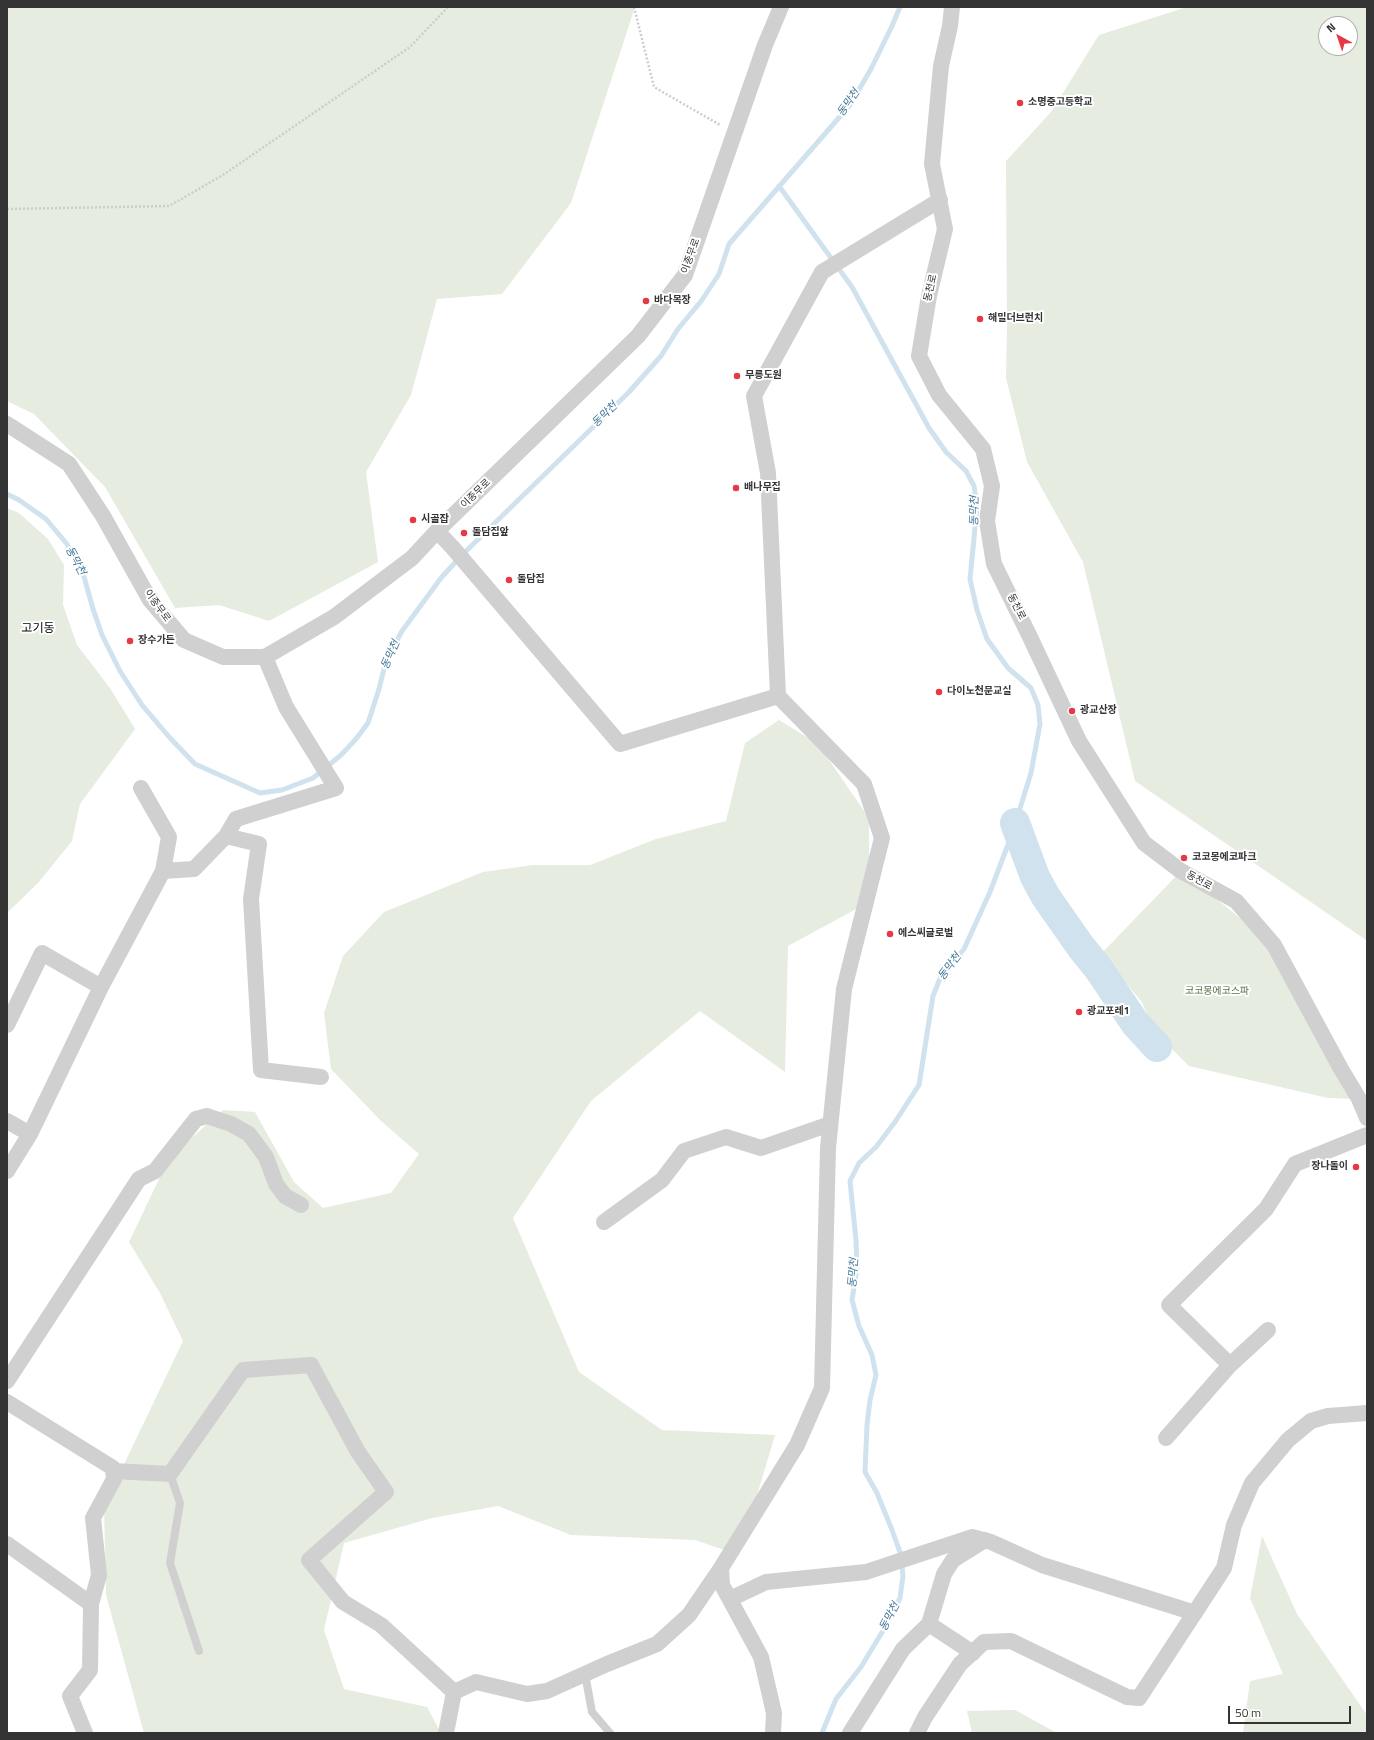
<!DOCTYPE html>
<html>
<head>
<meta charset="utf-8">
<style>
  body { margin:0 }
  #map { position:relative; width:1374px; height:1740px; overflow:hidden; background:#fff; font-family:"Titillium Web",sans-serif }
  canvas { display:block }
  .frame { position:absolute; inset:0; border:8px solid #333; pointer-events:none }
  .north { position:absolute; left:1318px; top:16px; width:40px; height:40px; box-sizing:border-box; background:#fff; border:1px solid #adadad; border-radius:50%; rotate:320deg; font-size:11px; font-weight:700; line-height:16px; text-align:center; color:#333 }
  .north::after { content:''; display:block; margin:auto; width:14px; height:18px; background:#e63946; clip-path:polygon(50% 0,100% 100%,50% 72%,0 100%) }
  .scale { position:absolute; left:1228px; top:1706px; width:123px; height:18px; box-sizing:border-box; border:2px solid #333; border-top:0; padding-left:5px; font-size:12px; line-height:14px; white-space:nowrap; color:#333; -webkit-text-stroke:3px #fff; paint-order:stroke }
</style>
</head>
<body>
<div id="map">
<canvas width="1374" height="1740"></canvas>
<div class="frame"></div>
<div class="north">N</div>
<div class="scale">50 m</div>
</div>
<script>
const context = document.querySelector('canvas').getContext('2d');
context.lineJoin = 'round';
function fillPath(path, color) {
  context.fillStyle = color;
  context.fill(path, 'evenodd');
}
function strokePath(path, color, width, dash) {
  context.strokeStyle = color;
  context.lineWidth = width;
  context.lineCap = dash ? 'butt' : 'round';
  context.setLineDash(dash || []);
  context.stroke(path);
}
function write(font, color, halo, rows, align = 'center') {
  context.font = font + ' "Titillium Web","Noto Sans KR",sans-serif';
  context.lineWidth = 4;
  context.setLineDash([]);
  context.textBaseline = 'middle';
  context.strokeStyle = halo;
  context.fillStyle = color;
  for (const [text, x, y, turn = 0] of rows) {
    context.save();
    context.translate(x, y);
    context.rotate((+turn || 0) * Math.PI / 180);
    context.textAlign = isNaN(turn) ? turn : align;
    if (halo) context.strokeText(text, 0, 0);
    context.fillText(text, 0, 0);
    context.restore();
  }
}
const green = new Path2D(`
  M7,7H635L571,203L502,294L437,299L411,395L366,472L378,562L269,621L219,605L175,608L105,487L34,414L7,401Z
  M1187,7H1367V944L1366,940L1135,781L1083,562L1027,462L1006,378L1007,330L1006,161L1051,112L1099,35ZM1326,24H1350V48H1326Z
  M7,508L19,513L48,539L64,565L63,605L77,645L110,688L135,729L80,804L72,841L38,883L7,913Z
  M779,720L818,744L869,818V902L788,946L785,1072L700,1011L591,1101L513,1218L579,1372L662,1430L775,1435L739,1555L695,1540L571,1535L498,1506L432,1518L344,1543L324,1630L344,1689L427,1707L441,1733H144L106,1595L104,1506L183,1341L160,1293L129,1242L169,1158L223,1110L255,1112L294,1182L323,1208L391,1193L419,1154L381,1121L331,1069L324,1013L343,956L384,912L483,872L533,865H590L656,839L726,821L745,743Z
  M1181,871L1274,945L1359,1099L1328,1098L1189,1066L1154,1031L1142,1002L1101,954Z
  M1262,1536L1297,1614L1367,1715V1733H1243L1250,1681L1283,1674L1250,1598Z
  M1015,1710L1057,1733H972L967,1711Z`);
const stream = new Path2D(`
  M779,186L852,287L929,428L946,452L966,471L974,486L977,507L970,579L977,610L987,639L1008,668L1031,688L1038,705L1040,724L1031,773L1012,834L990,892L964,949L941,976L933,996L919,1085L895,1122L876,1147L859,1163L850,1181L856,1240L857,1268L852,1300L859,1326L872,1355L876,1375L870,1400L867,1425L865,1472L877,1493L892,1530L901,1555L903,1576L900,1598L884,1629L861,1667L836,1699L822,1733
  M7,494L19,500L46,519L67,544L83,573L93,609L102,635L120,671L142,705L170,738L195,764L260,793L282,790L313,778L341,755L356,739L368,723L379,689L386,661L402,631L441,578L461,556L629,392L661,356L678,329L702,300L719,274L729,244L850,105L871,69L892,26L900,7`);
const river = new Path2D(`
  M1015,823L1035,877L1046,897L1081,947L1098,968L1135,1023L1157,1047`);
const path = new Path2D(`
  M634,7L654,87L720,125
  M7,209L169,206L223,175L410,47L448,7`);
const lane = new Path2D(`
  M170,1474L180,1503L170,1563L199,1651
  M585,1674L592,1712L610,1733`);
const street = new Path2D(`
  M952,7L950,26L941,66L932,164L945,229L929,296L919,356L939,395L983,449L992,486L987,521L994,564L1030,637L1079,741L1144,843L1181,871L1236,901L1274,945L1341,1069L1359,1099L1367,1118
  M7,424L69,464L103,516L150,600L184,640L223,657H265L334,617L412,558L437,531L638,336L685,275L765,45L781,7
  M437,531L453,548L620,744L778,696
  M141,788L169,837L163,871
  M226,836L236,819L336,788L286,707L265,657
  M7,1025L42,953L101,987
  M7,1121L30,1134
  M7,1171L30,1134L101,987L163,871L194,869L226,836L259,844L251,899L261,1070L321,1077
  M604,1222L662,1180L684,1151L726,1137L761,1148L830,1124
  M1230,1365L1169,1305L1266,1209L1295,1164L1367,1135
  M7,1381L139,1179L155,1171L196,1119L207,1116L231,1124L249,1134L266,1157L276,1184L285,1196L301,1205
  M7,1402L113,1468L114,1479L93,1518L99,1575L91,1604
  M1166,1438L1230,1365L1268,1330
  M113,1471L170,1474L243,1370L311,1365L358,1452L386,1492L309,1560L343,1602L381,1625L454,1692
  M7,1544L91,1604L90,1670L70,1696L85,1733
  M730,1599L766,1582L866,1572L972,1537L991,1542L1042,1565L1195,1613
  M929,1624L944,1574L953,1560L985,1540
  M446,1733L454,1692L476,1682L527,1694L547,1691L607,1664L657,1644L689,1615L721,1568
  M773,1733L774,1713L761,1657L722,1585L721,1568L797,1445L822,1388L828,1148L844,989L882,838L864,784L778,696L768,473L754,396L822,272L940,200
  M850,1733L903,1649L929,1624L973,1653
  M917,1733L925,1717L960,1664L984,1642L1011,1641L1127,1697L1139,1698L1224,1568L1234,1525L1252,1483L1288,1440L1311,1421L1328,1416L1367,1413`);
const markers = [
  [1020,103,4,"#e63946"],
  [646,301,4,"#e63946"],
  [980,319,4,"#e63946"],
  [737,376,4,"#e63946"],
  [736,488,4,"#e63946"],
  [413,520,4,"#e63946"],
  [464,533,4,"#e63946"],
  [509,580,4,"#e63946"],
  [130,641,4,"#e63946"],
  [939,692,4,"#e63946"],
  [1072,711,4,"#e63946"],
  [1184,858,4,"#e63946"],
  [890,934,4,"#e63946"],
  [1079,1012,4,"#e63946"],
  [1356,1167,4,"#e63946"]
];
const poiNames = [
  ["소명중고등학교",1028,103],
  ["바다목장",654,301],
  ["해밀더브런치",988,319],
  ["무릉도원",745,376],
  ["배나무집",744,488],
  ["시골잡",421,520],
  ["돌담집앞",472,533],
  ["돌담집",517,580],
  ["장수가든",138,641],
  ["다이노천문교실",947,692],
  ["광교산장",1080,711],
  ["코코몽에코파크",1192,858],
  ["에스씨글로벌",898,934],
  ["광교포레1",1087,1012],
  ["장나돌이",1348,1167,"right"]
];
const streetNames = [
  ["이종무로",691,256,-70],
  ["동천로",931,288,-77],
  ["이종무로",476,494,-44],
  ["이종무로",157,606,54],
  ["동천로",1016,607,63],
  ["동천로",1199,881,29]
];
const parkNames = [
  ["코코몽에코스파",1217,992]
];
const waterNames = [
  ["동막천",849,103,-55],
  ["동막천",605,415,-44],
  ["동막천",975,511,-89],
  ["동막천",75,561,62],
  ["동막천",391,655,-66],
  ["동막천",950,967,-53],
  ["동막천",854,1273,-86],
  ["동막천",890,1617,-62]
];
const quarterNames = [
  ["고기동",38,629]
];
fillPath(green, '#e6ecdf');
strokePath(stream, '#cfe2ee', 5);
strokePath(river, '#cfe2ee', 30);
strokePath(path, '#cdcdcd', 2.5, [2, 2]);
strokePath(lane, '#d0d0d0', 8);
strokePath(street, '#d0d0d0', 16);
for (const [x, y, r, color] of markers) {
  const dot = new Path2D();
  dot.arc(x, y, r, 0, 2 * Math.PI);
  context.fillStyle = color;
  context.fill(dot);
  strokePath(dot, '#fff', 1.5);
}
write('bold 10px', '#333', '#fff', poiNames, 'left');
write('10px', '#333', '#fff', streetNames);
write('10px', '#56703f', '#fff', parkNames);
write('italic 11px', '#3f7597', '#fff', waterNames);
write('12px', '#000', '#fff', quarterNames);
</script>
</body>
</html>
